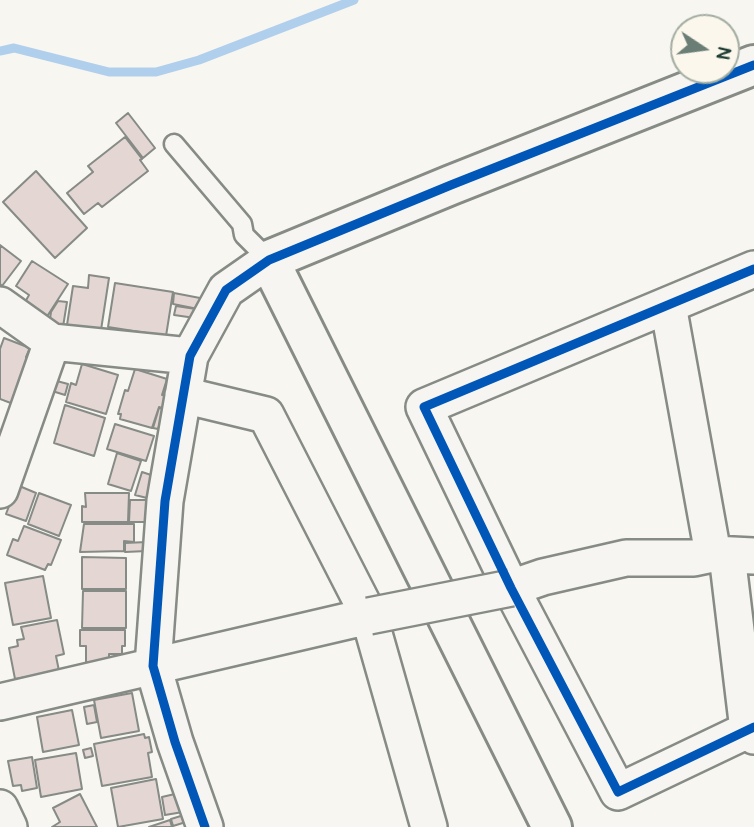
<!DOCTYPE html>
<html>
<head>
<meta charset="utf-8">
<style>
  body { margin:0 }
  #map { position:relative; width:754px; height:827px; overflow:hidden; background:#f8f6f0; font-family:Pangolin,sans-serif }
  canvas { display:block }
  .north { position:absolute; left:670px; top:14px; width:70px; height:70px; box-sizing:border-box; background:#fbf7ec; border:2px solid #a3ada2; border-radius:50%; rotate:103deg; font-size:19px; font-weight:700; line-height:28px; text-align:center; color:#1f3d34 }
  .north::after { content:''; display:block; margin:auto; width:24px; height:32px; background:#6b7e76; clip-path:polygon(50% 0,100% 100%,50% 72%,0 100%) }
</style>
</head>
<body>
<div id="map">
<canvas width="754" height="827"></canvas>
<div class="north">N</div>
</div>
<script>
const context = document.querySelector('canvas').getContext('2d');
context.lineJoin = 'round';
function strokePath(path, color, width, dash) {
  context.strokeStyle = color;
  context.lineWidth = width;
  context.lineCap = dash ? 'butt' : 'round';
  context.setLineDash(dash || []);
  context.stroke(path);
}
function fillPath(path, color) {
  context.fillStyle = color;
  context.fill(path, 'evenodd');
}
const stream = new Path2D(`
  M0,51L14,48L109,72H156L199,60L354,0`);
const building = new Path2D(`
  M128,113L155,148L143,158L116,123Z
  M125,137L142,159L140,160L148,171L102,207L98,203L84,214L67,193L93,172L88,166Z
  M36,171L87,228L55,258L3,202Z
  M0,245L21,261L2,286L0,284Z
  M32,261L68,284L46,318L24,304L29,295L16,286Z
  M89,275L109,278L101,330L67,325L73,286L88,288Z
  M115,283L173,292L166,336L108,327Z
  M174,293L200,298L198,309L173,304Z
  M58,301L67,302L62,333L49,326L51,312Z
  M176,306L196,309L195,318L174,315Z
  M4,338L30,348L26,357L33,360L16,405L0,399V349Z
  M82,364L118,375L106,414L66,402L71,383L76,385Z
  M135,369L167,379L162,395L169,396L165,409L159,407L152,428L120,419L121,414H118L125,390L128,391Z
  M53,380L68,384L65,395L49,390Z
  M65,405L105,418L94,456L54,443Z
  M159,408L165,409L158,429L153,428Z
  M115,424L154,436L146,461L107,449Z
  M117,453L141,461L131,491L108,484Z
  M142,472L154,476L147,498L135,495Z
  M17,485L36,493L26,521L6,514Z
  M39,493L71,505L59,536L28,524Z
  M85,493H129L128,522H82V506L86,507Z
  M130,500H148V522H129Z
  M84,524H134V542L124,541V551L80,552Z
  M24,526L61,540L51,565L48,564L45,570L7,555L13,539L18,541Z
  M147,542V551L125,552V543Z
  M82,557L126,558V589H82Z
  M43,576L51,618L13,625L5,583Z
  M83,591H126V628H82Z
  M57,620L64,654L56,656L59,671L15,679L9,648L18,646L17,640L24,639L21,627Z
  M80,630H125V646H122V654H109V662H86V646H80Z
  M132,693L139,731L101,738L94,700Z
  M94,705L97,722L87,724L84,707Z
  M72,710L79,745L43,752L37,717Z
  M144,734L145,738L149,737L152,752L148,753L152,777L102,786L94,744Z
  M91,748L93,756L85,758L83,750Z
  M76,753L82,789L41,797L35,760Z
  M32,757L37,788L22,791L21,785L13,786L8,761Z
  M156,779L163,819L118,827L111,788Z
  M179,793L183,812L165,815L162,797Z
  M80,794L97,827H52L60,822L53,808Z
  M184,815L186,822L173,826L171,819Z
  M170,820L172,827H149Z`);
const service = new Path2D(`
  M174,144L242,224L244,235L269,260`);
const minor = new Path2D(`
  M754,269L424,407L511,588L618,792L754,727
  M0,305L52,342L190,356
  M668,305L713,554
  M183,395L266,415L369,616L429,827
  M0,490L52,342
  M727,555L748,730L754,736
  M511,588L543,577L626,558H694L713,554L754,556
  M0,702L369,616
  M0,808L9,827
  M205,827L175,742L153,666L165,501L190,356L226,290L269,260`);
const tertiary = new Path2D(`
  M552,827L269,260L451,185L754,65`);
const minorBridge = new Path2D(`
  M369,616L511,588`);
const cycleway = new Path2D(`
  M754,269L424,407L511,588L618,792L754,727
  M205,827L175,742L153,666L165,501L190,356L226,290L269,260L451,185L754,65`);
strokePath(stream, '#b0cfec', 9);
fillPath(building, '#e4d7d3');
strokePath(building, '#868b86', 2);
strokePath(service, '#868b86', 23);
strokePath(minor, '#868b86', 40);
strokePath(tertiary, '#868b86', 44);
strokePath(service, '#f6f5f1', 18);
strokePath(minor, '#f6f5f1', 35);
strokePath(tertiary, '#f6f5f1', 38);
strokePath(minorBridge, '#868b86', 40, []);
strokePath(minorBridge, '#f6f5f1', 35);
strokePath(cycleway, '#0057b8', 9);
</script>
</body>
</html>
